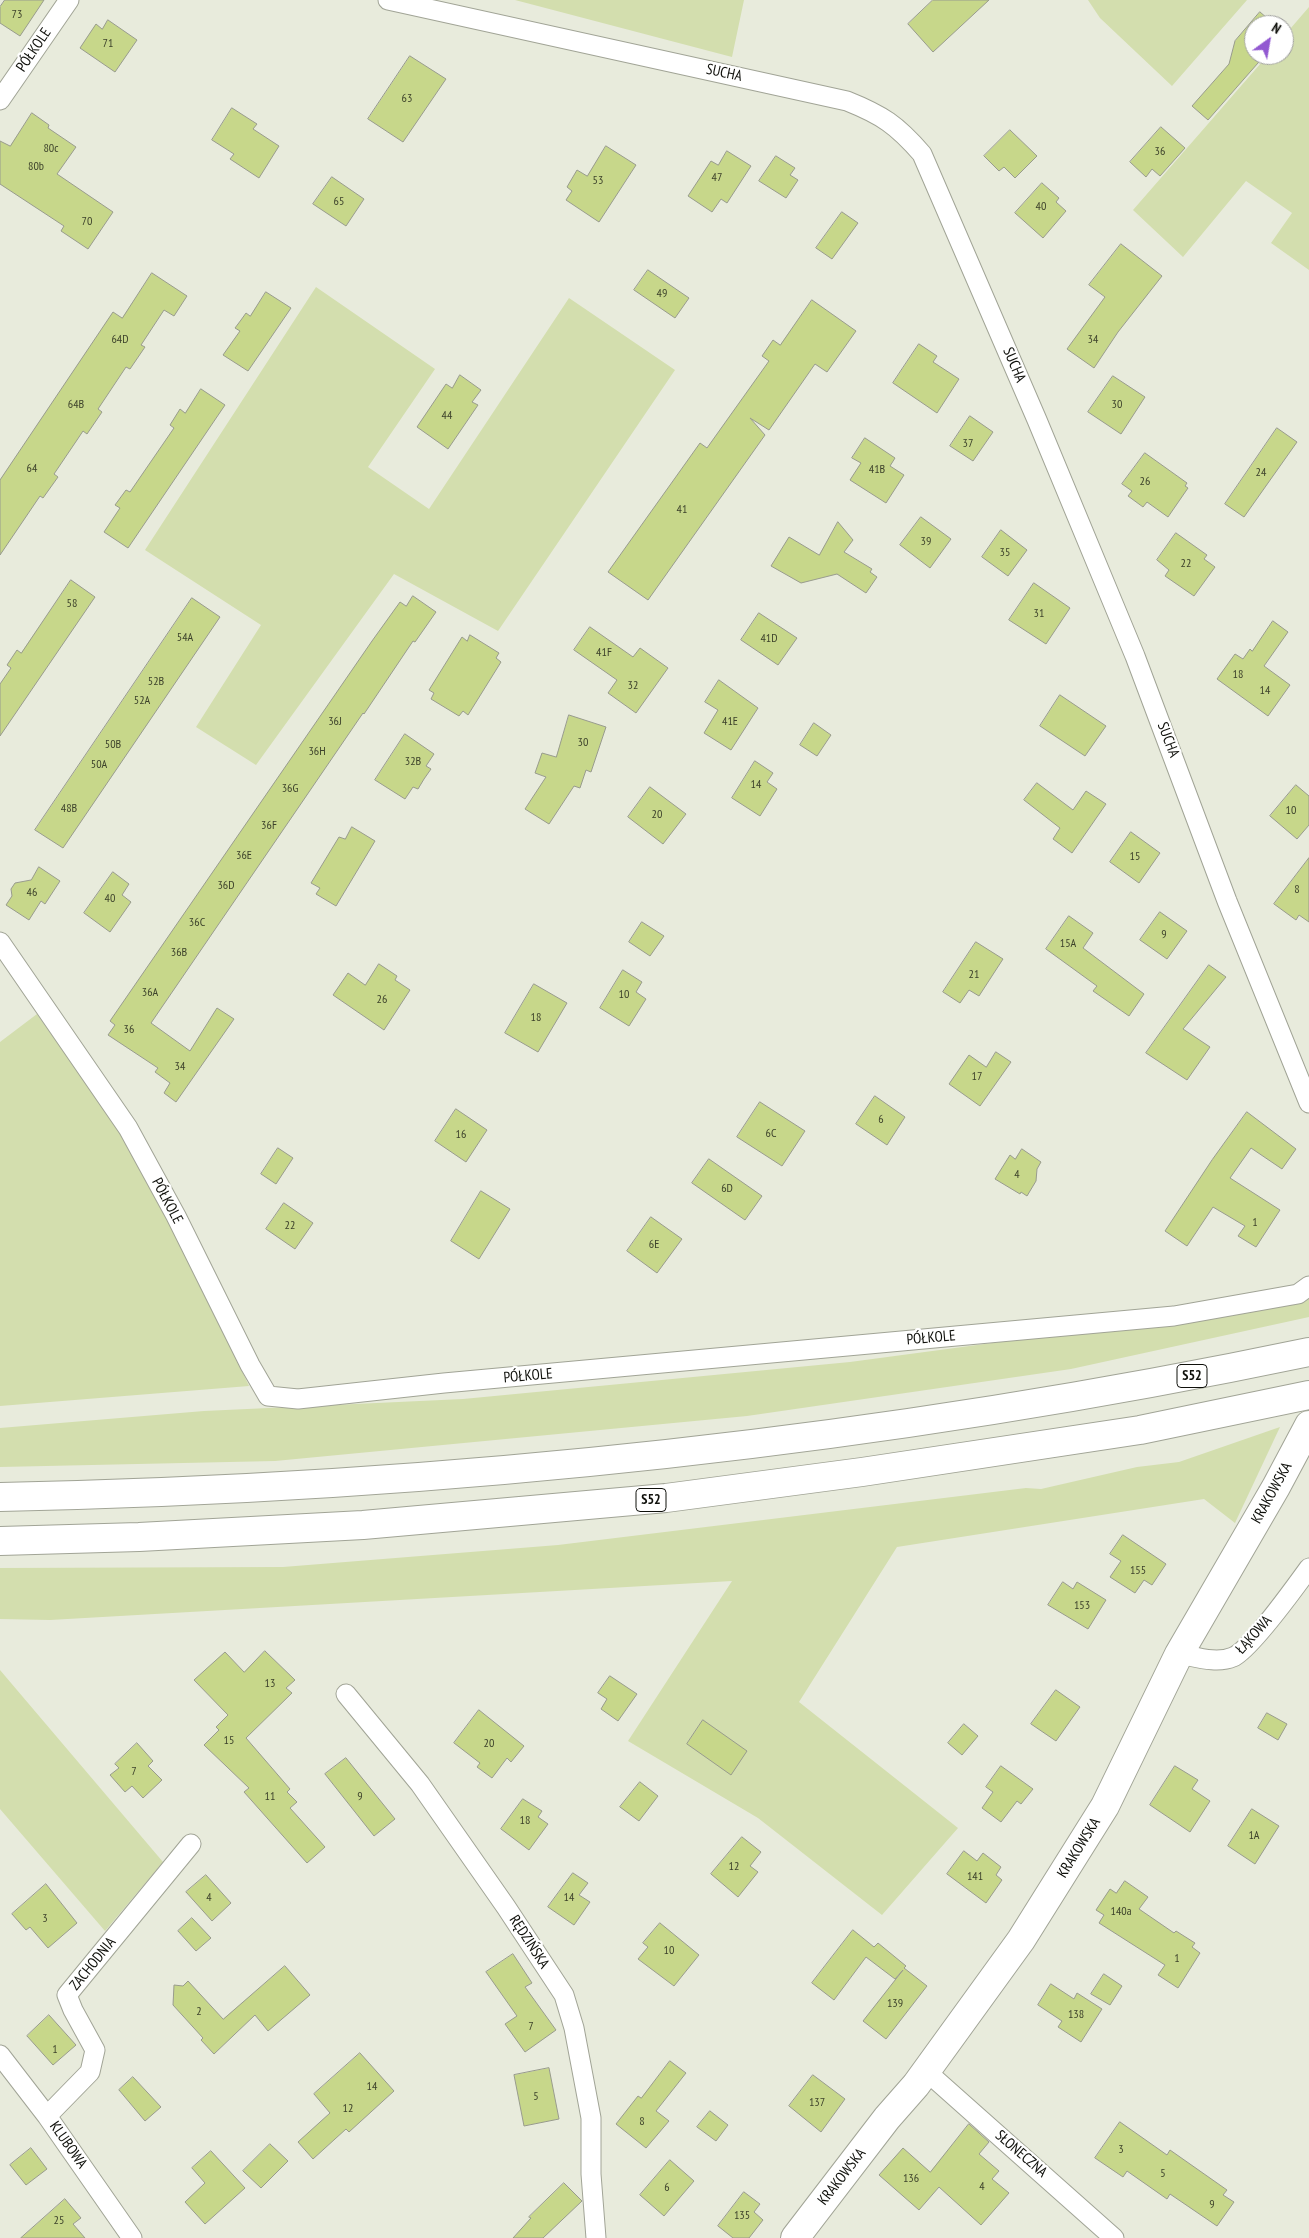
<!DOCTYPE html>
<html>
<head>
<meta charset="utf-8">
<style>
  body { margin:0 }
  #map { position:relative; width:1309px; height:2238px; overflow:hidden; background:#e8ebdc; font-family:"PT Sans Narrow",sans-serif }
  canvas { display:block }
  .north { position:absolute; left:1244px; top:15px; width:50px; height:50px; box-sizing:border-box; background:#fff; border:1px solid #9f9f9d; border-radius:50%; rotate:32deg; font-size:14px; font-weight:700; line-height:20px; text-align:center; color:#0f100b }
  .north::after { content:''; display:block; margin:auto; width:18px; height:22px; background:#9259d1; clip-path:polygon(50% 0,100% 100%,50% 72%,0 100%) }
</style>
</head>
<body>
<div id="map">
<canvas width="1309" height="2238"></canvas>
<div class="north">N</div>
</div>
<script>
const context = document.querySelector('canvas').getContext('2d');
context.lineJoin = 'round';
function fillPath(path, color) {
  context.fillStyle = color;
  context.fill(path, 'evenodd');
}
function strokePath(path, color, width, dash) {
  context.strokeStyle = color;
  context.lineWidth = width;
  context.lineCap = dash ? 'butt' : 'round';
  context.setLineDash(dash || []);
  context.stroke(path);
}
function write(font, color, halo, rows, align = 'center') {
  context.font = font + ' "PT Sans Narrow",sans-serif';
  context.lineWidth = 4.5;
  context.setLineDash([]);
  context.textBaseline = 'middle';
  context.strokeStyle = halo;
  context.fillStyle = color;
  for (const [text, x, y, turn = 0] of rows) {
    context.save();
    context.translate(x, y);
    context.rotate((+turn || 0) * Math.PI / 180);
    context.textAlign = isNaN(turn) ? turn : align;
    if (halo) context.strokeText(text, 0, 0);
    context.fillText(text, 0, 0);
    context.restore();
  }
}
const green = new Path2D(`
  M515,0H744L732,57Z
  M1088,0H1247L1172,86L1100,18Z
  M1309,7V270L1271,243L1292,213L1246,181L1183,257L1133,210L1268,55H1284V36Z
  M316,287L435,369L368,467L429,509L569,298L675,370L498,631L394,574L256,765L196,727L261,625L145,550Z
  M37,1014L112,1120L173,1223L249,1386L0,1406V1042Z
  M1309,1298V1317L1071,1369L747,1416L275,1461L0,1467V1428L204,1411L463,1399L850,1362L1306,1301Z
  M1280,1427L1235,1523L1204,1499L897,1547L799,1702L958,1828L882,1915L758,1818L628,1741L732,1581L50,1620L0,1619V1568L283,1567L558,1545L1026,1488L1041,1489L1137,1467L1179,1462Z
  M0,1670L163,1862L105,1931L0,1809Z`);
const building = new Path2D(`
  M5,0H44L20,36L0,23V7Z
  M933,0H989L933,52L908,24Z
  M1260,12L1275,25H1254V55H1265L1208,120L1192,106L1229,64L1235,41Z
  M108,20L137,40L115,72L80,48L96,24L102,29Z
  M410,56L446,79L403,142L368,119Z
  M232,108L257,124L253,129L279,146L259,178L230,159L234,154L212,140Z
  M32,113L49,125L48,128L76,147L57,174L113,212L88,249L61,231L64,226L0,184V141L10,146Z
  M1161,127L1185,148L1160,176L1152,169L1146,177L1130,162Z
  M1010,130L1037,156L1015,178L1004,167L999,171L984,156Z
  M606,146L636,165L599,222L566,200L572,191L567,187L577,170L587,176Z
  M727,151L751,166L727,203L721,199L712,212L688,196L711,161L718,165Z
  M776,156L795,168L790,175L798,180L786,198L759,181Z
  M332,177L364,199L346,226L313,204Z
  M1042,183L1059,198L1056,202L1066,211L1043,238L1015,213Z
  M842,212L858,223L832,259L816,248Z
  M1121,244L1162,276L1118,332L1094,368L1067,349L1105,297L1089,285Z
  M648,270L689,298L675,318L634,290Z
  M152,273L187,296L174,316L164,310L141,345L145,347L130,369L126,367L98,409L102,412L87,434L83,431L77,440L54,474L58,477L43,498L40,496L0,555V480L113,312L122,318Z
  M266,292L291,308L248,371L223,355L240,331L235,328L241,320L246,313L250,316Z
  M812,300L856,331L827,372L815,364L769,430L750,418L765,435L648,600L608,572L700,443L707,448L769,361L762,356L773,340L780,345Z
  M919,344L937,356L933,362L959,379L937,413L893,383Z
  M460,375L481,390L472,402L478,405L448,449L417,427L446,384L452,388Z
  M1113,376L1145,397L1121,434L1088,412Z
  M201,389L225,405L128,548L104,532L120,508L115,505L126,490L130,492L174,428L170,425L180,409L185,413Z
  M970,416L993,432L973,461L950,446Z
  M1277,428L1297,442L1244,517L1225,504Z
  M865,438L895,458L890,466L904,475L886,503L850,480L861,463L852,458Z
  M1145,453L1187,483L1185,486L1188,488L1168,517L1147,502L1143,507L1128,496L1132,491L1122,484Z
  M921,517L951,539L930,568L900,545Z
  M838,522L853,540L844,552L872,569L870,572L877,577L866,593L837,574L801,583L771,566L789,537L819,555Z
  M1001,530L1027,550L1008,576L982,557Z
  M1176,533L1207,555L1204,559L1215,567L1194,596L1165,576L1169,570L1157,560Z
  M71,580L95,597L0,736V684L11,668L7,665L17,650L21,653Z
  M1034,583L1070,608L1046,644L1009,620Z
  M413,596L436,612L415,642L413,641L364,714L363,713L151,1023L190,1051L217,1008L234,1019L176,1102L164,1093L170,1083L155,1072L158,1068L108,1035L115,1025L110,1021L372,641L400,602L406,606Z
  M192,598L220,617L63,848L35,830Z
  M759,613L797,638L778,665L741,640Z
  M1273,621L1288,632L1264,666L1290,685L1268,716L1217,679L1235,654L1243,659L1250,649L1252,651Z
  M590,627L633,657L640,648L668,668L636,713L608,693L617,680L574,650Z
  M470,635L499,653L496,658L501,662L468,715L463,711L459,716L431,699L434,693L429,690L462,637L467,641Z
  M719,680L758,708L731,750L704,733L718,710L705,702Z
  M1060,695L1106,726L1085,756L1040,726Z
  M569,715L606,727L591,772L586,770L580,788L574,786L549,824L525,809L546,777L535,773L542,753L556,757Z
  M814,723L831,735L817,756L800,745Z
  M405,734L434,754L426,766L431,769L424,779L418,789L413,787L405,799L375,780Z
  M755,761L773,773L767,782L777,789L760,816L732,798Z
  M1037,783L1073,810L1086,791L1106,804L1072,853L1053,839L1060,828L1024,800Z
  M1296,785L1309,796V825L1297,839L1270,816Z
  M650,787L686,814L663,844L628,817Z
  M352,827L375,841L336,906L316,894L320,888L311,883L339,837L345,839Z
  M1131,832L1160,853L1139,883L1110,862Z
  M1309,858V922L1299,915L1296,920L1274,904Z
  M39,867L60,881L45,904L41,901L29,920L6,905L12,896L11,889L15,883L31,880Z
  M113,872L129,884L122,895L131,902L110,932L84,913Z
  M1160,912L1187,931L1167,959L1140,940Z
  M1069,916L1093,933L1083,948L1144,994L1129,1016L1093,991L1097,986L1046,949Z
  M642,922L664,936L650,956L629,942Z
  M976,942L1003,959L979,996L969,990L960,1003L943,992Z
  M379,964L397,976L395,980L410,990L384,1030L333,995L348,973L365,985Z
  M1209,965L1226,977L1183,1029L1210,1047L1187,1080L1146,1053Z
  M623,970L642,982L636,992L646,999L629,1026L600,1008Z
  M534,984L567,1003L538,1052L505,1033Z
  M996,1052L1011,1062L980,1106L949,1084L969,1055L986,1067Z
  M875,1096L905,1117L887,1145L856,1124Z
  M760,1102L805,1131L782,1166L737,1137Z
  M456,1109L487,1130L466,1162L435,1141Z
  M1247,1112L1296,1149L1282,1169L1251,1148L1230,1178L1280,1210L1256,1247L1238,1236L1245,1226L1213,1207L1187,1246L1165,1231L1212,1160Z
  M278,1148L293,1158L276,1184L261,1174Z
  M1022,1149L1041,1162L1037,1169L1036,1181L1027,1196L1021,1192L1020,1194L995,1179L1010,1155L1015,1159Z
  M709,1159L762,1196L745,1220L692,1183Z
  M481,1191L510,1209L479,1259L451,1241Z
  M284,1203L313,1223L295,1249L266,1229Z
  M651,1217L682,1239L657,1273L627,1251Z
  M1123,1535L1166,1564L1152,1585L1144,1580L1135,1593L1110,1577L1121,1561L1110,1554Z
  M1063,1582L1073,1589L1077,1582L1106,1600L1088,1629L1048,1605Z
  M265,1651L295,1680L286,1688L292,1693L246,1738L290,1789L287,1792L297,1802L290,1808L325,1847L307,1863L244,1792L249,1788L204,1745L219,1730L216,1727L228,1715L194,1680L225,1652L244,1672Z
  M610,1676L637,1694L618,1721L601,1709L607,1699L598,1693Z
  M1056,1690L1080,1707L1056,1741L1031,1724Z
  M479,1710L524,1746L511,1762L507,1758L492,1778L477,1767L480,1763L454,1743Z
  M1267,1713L1287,1724L1278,1740L1258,1728Z
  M703,1720L747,1751L731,1775L687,1744Z
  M964,1724L978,1736L962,1755L948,1743Z
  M137,1743L153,1761L148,1766L162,1780L143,1798L132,1786L125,1792L110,1775L119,1768L115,1764Z
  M346,1758L395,1819L374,1836L325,1774Z
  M1001,1766L1033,1789L1021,1804L1017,1801L1001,1822L982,1808L993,1792L986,1787Z
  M1175,1766L1198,1780L1192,1789L1210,1801L1190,1832L1150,1805Z
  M640,1782L658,1796L639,1821L620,1807Z
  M523,1799L542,1811L538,1817L548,1824L529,1850L501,1829Z
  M1252,1809L1279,1826L1255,1864L1228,1846Z
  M742,1837L761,1852L750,1866L758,1872L738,1897L711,1874Z
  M964,1851L977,1861L983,1853L1001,1867L996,1875L1002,1880L986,1903L947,1874Z
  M573,1873L588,1883L579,1895L590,1902L574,1925L548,1907Z
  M206,1875L231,1903L212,1921L186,1892Z
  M1125,1881L1148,1897L1139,1909L1174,1933L1176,1931L1195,1943L1192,1947L1200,1953L1178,1988L1158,1975L1165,1965L1099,1923L1104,1915L1096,1910L1110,1889L1116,1893Z
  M46,1884L77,1923L48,1948L30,1927L26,1930L12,1914Z
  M192,1918L211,1938L196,1951L178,1931Z
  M660,1923L699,1955L674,1986L638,1959L648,1947L643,1943Z
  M853,1930L874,1947L878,1943L906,1966L904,1968L927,1986L886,2039L863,2021L903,1970L895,1979L866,1957L834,2000L812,1983Z
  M513,1954L532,1983L525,1987L556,2030L525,2052L505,2024L517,2016L486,1972Z
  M285,1966L310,1995L268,2031L255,2015L214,2054L201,2040L203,2038L173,2005L174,1985L183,1986L188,1981L223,2019Z
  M1104,1974L1122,1986L1110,2005L1091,1994Z
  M1051,1984L1074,1999L1077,1993L1102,2009L1081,2042L1058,2027L1062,2021L1038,2005Z
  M49,2015L76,2045L53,2065L27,2036Z
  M360,2053L394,2091L349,2132L346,2129L313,2159L298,2142L330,2113L314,2094Z
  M670,2061L686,2073L656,2111L669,2121L646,2148L616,2124L638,2096L641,2098Z
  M549,2068L559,2119L524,2126L514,2075Z
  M813,2075L845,2099L821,2132L789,2106Z
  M133,2077L161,2107L145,2121L119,2090Z
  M710,2111L728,2125L716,2141L697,2127Z
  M1120,2122L1167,2155L1170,2150L1227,2190L1223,2195L1234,2202L1217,2226L1170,2194L1167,2199L1127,2171L1123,2177L1095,2158Z
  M969,2124L989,2142L979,2154L999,2171L992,2179L1009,2193L981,2225L939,2187L919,2210L879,2175L903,2148L930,2172Z
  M270,2144L288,2161L261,2188L243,2171Z
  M31,2148L47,2169L26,2185L10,2165Z
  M211,2151L245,2188L205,2224L185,2202L205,2183L192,2168Z
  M670,2160L694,2181L664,2216L640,2195Z
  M564,2183L582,2201L543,2238H513L531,2218L529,2217Z
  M744,2192L760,2204L754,2212L763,2220L749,2238H733L718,2226Z
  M65,2199L81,2218L73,2224L85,2238H21Z`);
const street = new Path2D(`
  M388,0L847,101C882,115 897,125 922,154L1037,420L1135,656L1227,901L1309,1103
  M0,100L69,0
  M0,942L128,1128L176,1216L250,1365L268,1396L298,1399L444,1383L1174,1316L1298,1294L1309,1286
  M1179,1654C1196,1657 1217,1664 1233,1657C1249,1651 1296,1586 1309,1568
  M346,1694L420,1784L506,1907L564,1995L574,2028L591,2118V2174L596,2238
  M0,2055L47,2116L132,2238
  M926,2071L1114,2238
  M47,2116L90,2072L95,2050L73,2010L67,1995L191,1844`);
const secondary = new Path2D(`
  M795,2238L887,2118L916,2085L1021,1940L1105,1806L1179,1654L1276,1487L1309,1425`);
const highway = new Path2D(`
  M0,1497C439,1488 879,1442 1309,1352
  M0,1541L139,1537L363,1525L666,1498L862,1472L1140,1430L1309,1395`);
const numberNames = [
  ["73",17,15],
  ["71",108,44],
  ["63",407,99],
  ["80c",51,149],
  ["36",1160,152],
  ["80b",36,167],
  ["47",717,178],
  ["53",598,181],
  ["65",339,202],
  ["40",1041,207],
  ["70",87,222],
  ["49",662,294],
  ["64D",120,340],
  ["34",1093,340],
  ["64B",76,405],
  ["30",1117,405],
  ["44",447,416],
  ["37",968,444],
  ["64",32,469],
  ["41B",877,470],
  ["24",1261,473],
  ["26",1145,482],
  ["41",682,510],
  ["39",926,542],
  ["35",1005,553],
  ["22",1186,564],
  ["58",72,604],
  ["31",1039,614],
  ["54A",185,638],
  ["41D",769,639],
  ["41F",604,653],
  ["18",1238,675],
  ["52B",156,682],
  ["32",633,686],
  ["14",1265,691],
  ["52A",142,701],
  ["36J",335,722],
  ["41E",730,722],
  ["30",583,743],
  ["50B",113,745],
  ["36H",317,752],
  ["32B",413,762],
  ["50A",99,765],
  ["14",756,785],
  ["36G",290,789],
  ["48B",69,809],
  ["10",1291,811],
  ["20",657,815],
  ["36F",269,826],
  ["36E",244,856],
  ["15",1135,857],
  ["36D",226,886],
  ["8",1297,890],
  ["46",32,893],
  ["40",110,899],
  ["36C",197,923],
  ["9",1164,935],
  ["15A",1068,944],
  ["36B",179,953],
  ["21",974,975],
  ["36A",150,993],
  ["10",624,995],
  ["26",382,1000],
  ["18",536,1018],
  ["36",129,1030],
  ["34",180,1067],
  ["17",977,1077],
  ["6",881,1120],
  ["6C",771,1134],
  ["16",461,1135],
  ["4",1017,1175],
  ["6D",727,1189],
  ["1",1255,1223],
  ["22",290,1226],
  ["6E",654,1245],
  ["155",1138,1571],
  ["153",1082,1606],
  ["13",270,1684],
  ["15",229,1741],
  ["20",489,1744],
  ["7",134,1772],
  ["11",270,1797],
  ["9",360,1797],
  ["18",525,1821],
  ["1A",1254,1836],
  ["12",734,1867],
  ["141",975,1877],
  ["4",209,1898],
  ["14",569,1898],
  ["140a",1121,1912],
  ["3",45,1919],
  ["10",669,1951],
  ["1",1177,1959],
  ["139",895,2004],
  ["2",199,2012],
  ["138",1076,2015],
  ["7",531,2027],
  ["1",55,2050],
  ["14",372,2087],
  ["5",536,2097],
  ["137",817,2103],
  ["12",348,2109],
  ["8",642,2122],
  ["3",1121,2150],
  ["5",1163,2174],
  ["136",911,2179],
  ["4",982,2187],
  ["6",667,2188],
  ["9",1212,2205],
  ["135",742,2216],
  ["25",59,2221]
];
const shields = [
  [1192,1376,30],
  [651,1500,30]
];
const shieldNames = [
  ["S52",1192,1376],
  ["S52",651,1500]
];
const streetNames = [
  ["PÓŁKOLE",34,50,-56],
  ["SUCHA",724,73,12],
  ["SUCHA",1014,365,67],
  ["SUCHA",1168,740,69],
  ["PÓŁKOLE",167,1201,62],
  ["PÓŁKOLE",931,1338,-5],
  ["PÓŁKOLE",528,1376,-5],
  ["KRAKOWSKA",1272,1493,-61],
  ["ŁĄKOWA",1254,1635,-48],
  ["KRAKOWSKA",1079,1848,-58],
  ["RĘDZIŃSKA",529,1942,57],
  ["ZACHODNIA",93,1964,-51],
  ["KLUBOWA",68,2145,55],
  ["SŁONECZNA",1021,2154,41],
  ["KRAKOWSKA",842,2177,-52]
];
fillPath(green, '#d3deae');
fillPath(building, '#c7d78a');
strokePath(building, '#989b8d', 1);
strokePath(street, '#a1a496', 21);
strokePath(secondary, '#a1a496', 30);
strokePath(highway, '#a1a496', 30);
strokePath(street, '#fff', 19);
strokePath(secondary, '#fff', 28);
strokePath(highway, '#fff', 28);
write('12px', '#3d422b', null, numberNames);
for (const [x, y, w] of shields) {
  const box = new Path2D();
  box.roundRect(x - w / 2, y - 11.5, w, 23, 4);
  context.fillStyle = '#fff';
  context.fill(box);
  strokePath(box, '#0f100b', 1);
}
write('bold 14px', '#0f100b', null, shieldNames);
write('15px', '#0f100b', '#fff', streetNames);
</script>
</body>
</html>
